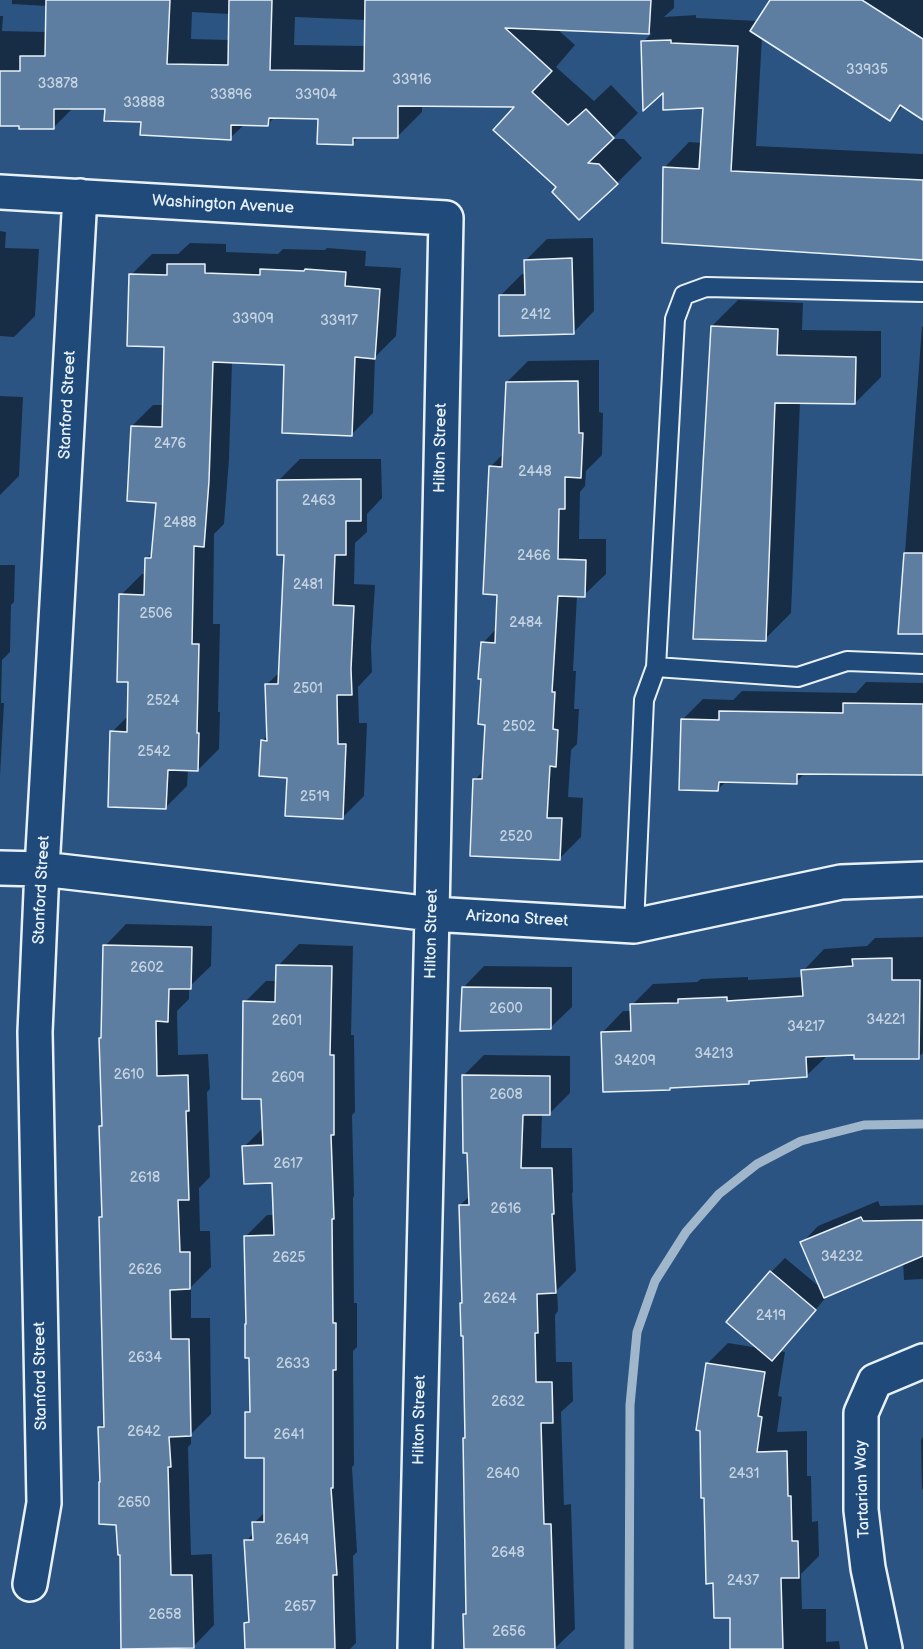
<!DOCTYPE html>
<html>
<head>
<meta charset="utf-8">
<style>
  body { margin:0 }
  canvas { display:block; background:#2b5482 }
</style>
</head>
<body>
<canvas width="923" height="1649"></canvas>
<script>
const context = document.querySelector('canvas').getContext('2d');
context.lineJoin = 'round';
function fillPath(path, color) {
  context.fillStyle = color;
  context.fill(path, 'evenodd');
}
function strokePath(path, color, width, dash) {
  context.strokeStyle = color;
  context.lineWidth = width;
  context.lineCap = dash ? 'butt' : 'round';
  context.setLineDash(dash || []);
  context.stroke(path);
}
function write(font, color, halo, rows, align = 'center') {
  context.font = font + ' "Balsamiq Sans",sans-serif';
  context.lineWidth = 4.5;
  context.setLineDash([]);
  context.textBaseline = 'middle';
  context.strokeStyle = halo;
  context.fillStyle = color;
  for (const [text, x, y, turn = 0] of rows) {
    context.save();
    context.translate(x, y);
    context.rotate((+turn || 0) * Math.PI / 180);
    context.textAlign = isNaN(turn) ? turn : align;
    if (halo) context.strokeText(text, 0, 0);
    context.fillText(text, 0, 0);
    context.restore();
  }
}
const shadow = new Path2D(`
  M12,0H674V8L664,17L696,15V18L759,21L772,0H923V118L903,106L890,119L762,36L756,146L923,154V258L664,168L689,142L702,143L704,107L664,89L643,42L652,33L557,29L575,45L556,67L594,101L611,85L638,113L612,139H624L642,158L617,183L558,187L517,105H422V112L397,137L359,136L353,143L320,118L275,117L268,124H245L230,138L106,108L74,107L54,127L0,125V16H3L2,31L47,32V6L12,4ZM192,12L230,14V40L191,39ZM295,17L366,20V46L294,45Z
  M0,231L6,232L5,248L39,249L35,316L14,337L0,336Z
  M593,238L594,311L573,333L500,296L522,274H526V260L547,239Z
  M190,243L226,244V252L278,254L283,249L325,250L327,248L366,251L365,266L401,268L396,336L375,357L373,413L352,434L286,364L232,362L229,459L224,524L214,534L213,624H220L218,712H220L219,749L198,770H188L187,786L166,807L112,732L129,715L130,681L121,595L142,574H146V559L153,552L157,502L132,426L153,405H164L165,346L131,275L152,254H178Z
  M738,300L803,303L802,330L881,331V377L855,403L800,402L791,613L765,639L712,326Z
  M923,326V633L899,632L922,327Z
  M599,360V412L603,413L602,455L586,471L585,486L580,492L579,539H606V574L584,595H577L573,671H576L574,709H579L577,744L571,750L568,797L583,798L581,837L559,859L475,780L484,770L486,723L483,643L497,628L499,593L490,467L504,453L507,382L528,361Z
  M0,396L23,397L19,476L0,495Z
  M300,459H381L382,498L367,514V532L355,543L354,584L375,585L371,647L372,672L358,687L359,723H367L364,796L342,818L288,776L262,741L268,735L266,685L280,672L285,553L278,481Z
  M0,565H15L14,602L11,605L10,652L2,660L1,703H4L0,776Z
  M866,682L923,683V773L806,772L796,782L727,781L718,789L682,720L703,699L733,700L742,691L856,693Z
  M126,924L212,926L211,966L189,987V999L177,1011L178,1055L208,1054L210,1089L207,1092L210,1177L199,1188L200,1231H210L211,1267L191,1287V1318H210L211,1414L191,1434V1444L188,1447L191,1555L212,1554L214,1625L193,1647L123,1649L121,1554L118,1523L99,1428L106,1422L100,1218L103,1215L122,1121L103,1037L105,946Z
  M923,937V1053L918,1057L856,1053L828,1055L806,1076L751,1079L748,1082L602,1033L623,1011H632V1005L653,984L697,982L701,979L748,977V980L803,977V971L824,949L867,946L875,938Z
  M299,944L353,946L351,1035H354L355,1112L352,1115L354,1196L353,1198L354,1303H357V1347L353,1351L354,1465L352,1467L357,1552L353,1556L356,1643L350,1649H247L246,1623L250,1619L246,1541L254,1533V1523L266,1511V1457L246,1413L251,1408L246,1236L267,1215H275L273,1181L244,1147L264,1127L263,1098L245,1002L266,981H277L278,966Z
  M484,966L572,967V1007L550,1028L463,988Z
  M484,1055L570,1056V1093L550,1113H542L541,1148H572L573,1192L572,1193L576,1271L557,1290L558,1311L555,1315L556,1362H572L573,1401L561,1412L564,1505L571,1504L575,1629L554,1649H465V1615L468,1612L464,1439L466,1437L460,1205L470,1196L464,1075Z
  M878,1201L880,1206L923,1205V1279L904,1280L903,1262L829,1294L780,1351L785,1352L778,1396L782,1397L777,1432L807,1431V1476H811L812,1522L818,1521L819,1556L801,1574L802,1609H826V1642L839,1641L840,1649H732L731,1616L707,1364L728,1343L759,1348L771,1272L785,1258L821,1288L802,1243L818,1226Z
  M923,1437V1489H922L921,1440Z`);
const stream = new Path2D(`
  M629,1649L630,1405L637,1332L655,1281L686,1232L719,1194L757,1164L801,1141L864,1125L923,1124`);
const building = new Path2D(`
  M46,0H170L167,64L228,65L229,0H272L270,70L364,71L365,0H651L649,34L505,28L552,71L532,92L568,125L586,109L614,138L588,163L599,164L618,184L579,220L552,192L556,187L493,130L514,107L398,106V138H353V145L317,144L318,119L269,118L268,126L231,125V140L140,135L141,122L104,121L105,109H54V129H19V126H0V71H20V56H45Z
  M770,0H862L923,39V120L900,105L890,121L750,31Z
  M671,40V43L738,46L731,171L923,180V260L662,243L663,167L699,169L703,108L663,110V93L643,111L641,41Z
  M572,258L574,334L499,336V295H525L524,260Z
  M167,264H205V273L260,275V269L304,271L305,269L346,272L345,286L380,289L375,359L355,357L352,436L282,433L284,365L213,362L209,481L204,547L194,546L192,644H199L197,733H199L198,771L168,770L166,809L108,807L110,731L127,732L128,682H117L119,594L144,595L145,558H151L156,503L127,501L131,426L162,427L164,347L127,346L129,274L167,275Z
  M711,326L778,329L777,355L856,357L855,404L775,403L766,641L693,639Z
  M578,381L579,433H583L581,478L565,477V509H559L558,559L586,560L585,597L558,596L552,692H555L553,729L558,730L556,767L550,766L547,818H562L560,860L470,856L473,779H482L485,725L478,724L481,679H478L481,642L495,643L497,595L483,594L489,466L502,467L506,382Z
  M361,479V521H346V555H335L333,605L354,606L351,669L352,695H337L338,744H346L343,819L285,816L287,778L259,776L261,740L267,741L265,684H278L284,555H277V480Z
  M904,553H923V634H898Z
  M843,703L923,704V775L797,774V784L719,782L718,791L679,790L681,719L719,720V711L843,713Z
  M103,945L192,947L191,989H169L168,1022L156,1021L157,1076L188,1075L189,1111H186L189,1200H178L180,1252H190V1289L170,1290L171,1339H189L191,1436L169,1437L171,1467H168L171,1575H192L194,1648L121,1649L120,1555H118L116,1525L99,1524V1482H100L98,1427H104L99,1217H102L99,1126H102L99,1038H101Z
  M892,958V980H920L919,1059H854V1055L806,1057L807,1077L749,1081V1084L670,1088V1090L603,1092L601,1032L631,1031L630,1004L678,1003V999L727,997V1001L803,996L801,970L853,966L852,959Z
  M276,965L332,966L330,1055H334V1135H331L334,1219H332L333,1323H336V1370H333V1488H331L337,1575H333L335,1649H245L244,1623L249,1622L244,1540H253L252,1522H264V1458H245V1412H250L249,1358H245V1324H246L244,1236L274,1235L272,1183L244,1184L242,1146L263,1145L261,1099H242L243,1001L275,1002Z
  M462,987L551,988V1029L460,1031Z
  M462,1075L550,1076V1115H523L521,1168H552L554,1214H552L556,1293L537,1294L538,1333H535L536,1382H552L553,1423H541L544,1524H551L555,1649H464L463,1614H466L463,1438H465L463,1336H461L460,1303H462L459,1205H469L467,1153H463Z
  M861,1217L863,1221L923,1220V1256L824,1298L800,1242Z
  M770,1271L816,1310L772,1361L726,1322Z
  M706,1363L765,1372L758,1416L762,1417L757,1452L787,1451L788,1496H791L792,1541H798L799,1578H781L783,1649H730V1618H714L713,1583L706,1584L704,1498H701L700,1431L696,1430Z`);
const service = new Path2D(`
  M656,667L798,677L847,661L923,664
  M634,926L644,700L656,667L675,319L684,295L706,287L923,292`);
const minor = new Path2D(`
  M0,192L446,218L432,914L415,1649
  M0,868L42,869L432,914L634,926L841,882L923,879
  M30,1584L44,1503L35,1032L42,869L80,196
  M885,1649L868,1568L861,1510V1413L875,1381L923,1361`);
const numberNames = [
  ["33935",867,70],
  ["33916",412,80],
  ["33878",58,84],
  ["33896",231,95],
  ["33904",316,95],
  ["33888",144,103],
  ["2412",536,315],
  ["33909",253,319],
  ["33917",339,321],
  ["2476",170,444],
  ["2448",535,472],
  ["2463",319,501],
  ["2488",180,523],
  ["2466",534,556],
  ["2481",308,585],
  ["2506",156,614],
  ["2484",526,623],
  ["2501",308,689],
  ["2524",163,701],
  ["2502",519,727],
  ["2542",154,752],
  ["2519",315,797],
  ["2520",516,837],
  ["2602",147,968],
  ["2600",506,1009],
  ["34221",886,1020],
  ["2601",287,1021],
  ["34217",806,1027],
  ["34213",714,1054],
  ["34209",635,1061],
  ["2610",129,1075],
  ["2609",288,1078],
  ["2608",506,1095],
  ["2617",288,1164],
  ["2618",145,1178],
  ["2616",506,1209],
  ["34232",842,1257],
  ["2625",289,1258],
  ["2626",145,1270],
  ["2624",500,1299],
  ["2419",771,1316],
  ["2634",145,1358],
  ["2633",293,1364],
  ["2632",508,1402],
  ["2642",144,1432],
  ["2641",289,1435],
  ["2640",503,1474],
  ["2431",744,1474],
  ["2650",134,1503],
  ["2649",292,1540],
  ["2648",508,1553],
  ["2437",743,1581],
  ["2657",300,1607],
  ["2658",165,1615],
  ["2656",509,1632]
];
const streetNames = [
  ["Washington Avenue",223,205,3],
  ["Stanford Street",68,405,-87],
  ["Hilton Street",441,448,-89],
  ["Stanford Street",42,890,-87],
  ["Arizona Street",517,919,3],
  ["Hilton Street",432,934,-89],
  ["Stanford Street",41,1376,-91],
  ["Hilton Street",420,1420,-89],
  ["Tartarian Way",863,1489,-92]
];
fillPath(shadow, '#0007');
strokePath(stream, '#a0b6cb', 9);
fillPath(building, '#5d7da1');
strokePath(building, '#e8f1f8', 1.5);
strokePath(service, '#e8f1f8', 22);
strokePath(minor, '#e8f1f8', 38);
strokePath(service, '#1f4a7a', 18);
strokePath(minor, '#1f4a7a', 33);
write('14px', '#c5d4e2', null, numberNames);
write('16px', '#e8f1f8', '#1f4a7a', streetNames);
</script>
</body>
</html>
